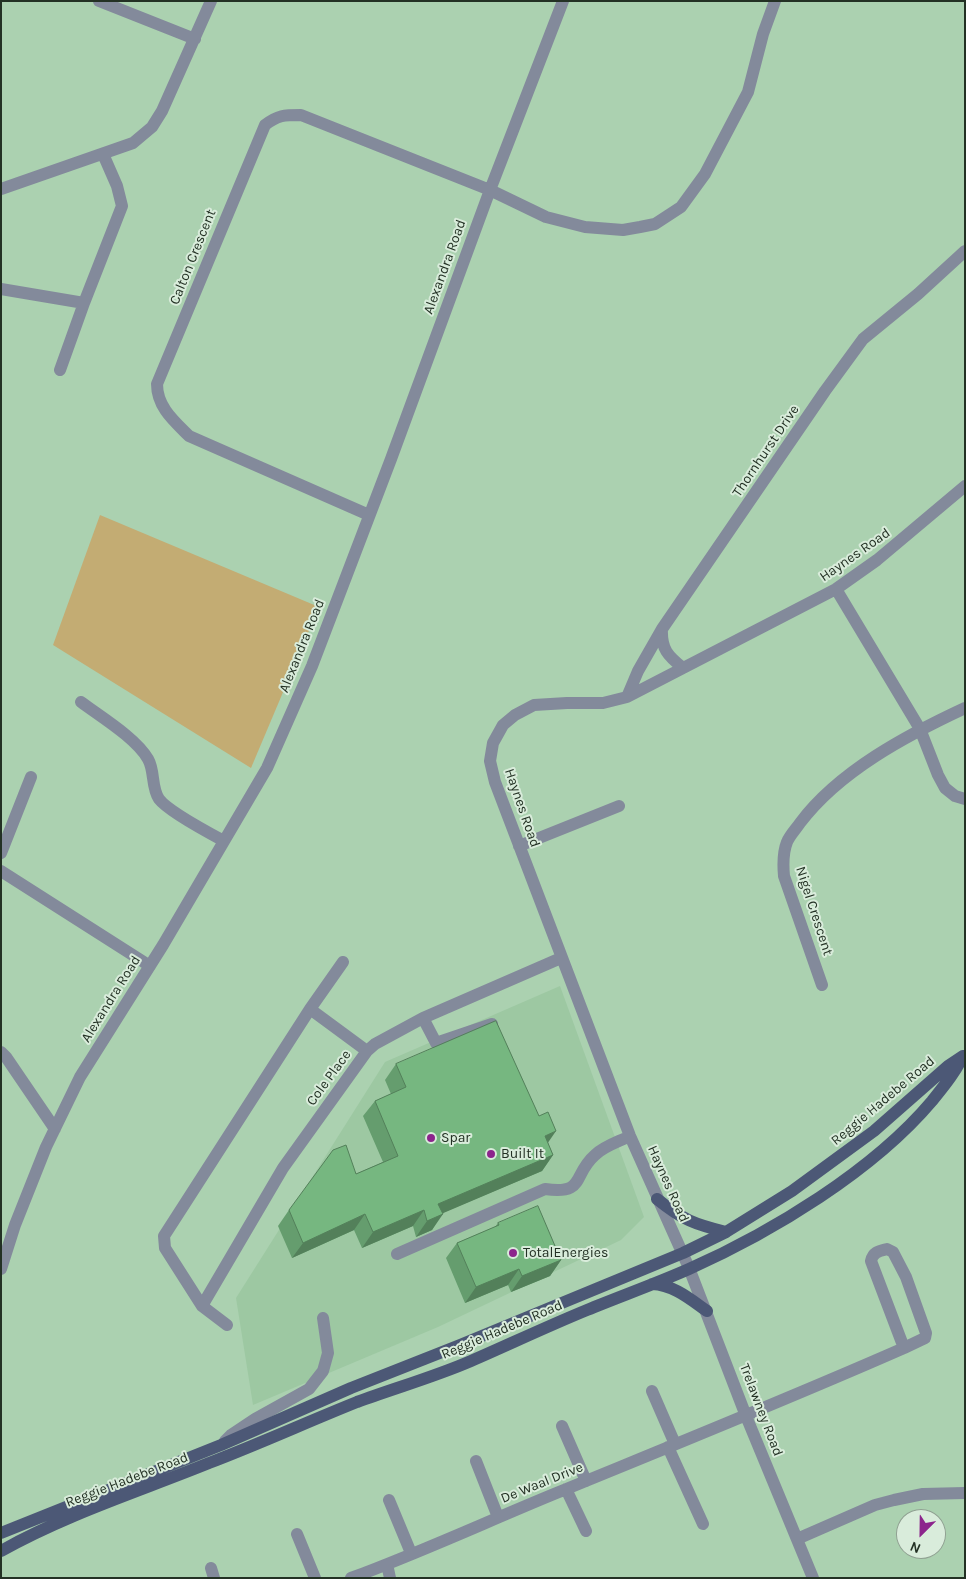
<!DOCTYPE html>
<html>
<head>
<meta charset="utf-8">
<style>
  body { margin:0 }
  #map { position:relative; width:966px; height:1579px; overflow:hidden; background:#abd1b0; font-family:Karla,sans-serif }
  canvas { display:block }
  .frame { position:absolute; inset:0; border:2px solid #233124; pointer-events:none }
  .north { position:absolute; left:896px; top:1509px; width:50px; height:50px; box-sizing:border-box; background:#d9ecdb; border:1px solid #90a192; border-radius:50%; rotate:203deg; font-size:14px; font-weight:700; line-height:20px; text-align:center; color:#233124 }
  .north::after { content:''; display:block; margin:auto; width:18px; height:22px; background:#8c258c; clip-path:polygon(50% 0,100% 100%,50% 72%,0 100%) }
</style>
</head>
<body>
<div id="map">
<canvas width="966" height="1579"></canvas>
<div class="frame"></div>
<div class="north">N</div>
</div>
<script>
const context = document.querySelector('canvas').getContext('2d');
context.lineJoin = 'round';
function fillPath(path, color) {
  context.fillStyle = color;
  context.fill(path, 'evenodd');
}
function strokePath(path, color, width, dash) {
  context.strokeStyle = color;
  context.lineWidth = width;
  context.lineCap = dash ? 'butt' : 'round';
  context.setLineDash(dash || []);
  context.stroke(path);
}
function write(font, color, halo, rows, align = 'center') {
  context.font = font + ' Karla,sans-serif';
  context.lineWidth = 4;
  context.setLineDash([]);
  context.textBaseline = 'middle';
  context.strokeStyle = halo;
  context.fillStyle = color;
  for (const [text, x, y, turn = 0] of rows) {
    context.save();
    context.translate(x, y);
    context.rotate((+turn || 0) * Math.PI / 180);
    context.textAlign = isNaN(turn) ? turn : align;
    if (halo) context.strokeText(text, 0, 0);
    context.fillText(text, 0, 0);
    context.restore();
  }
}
const built = new Path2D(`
  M560,986L644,1217L621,1240L438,1327L253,1405L236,1298L385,1062Z`);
const green = new Path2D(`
  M100,515L319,607L251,768L53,645Z`);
const minor = new Path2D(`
  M99,1L195,39
  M1,189L133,143L152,127L162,111L211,1
  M1,289L84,303
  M60,370L84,303L122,206L117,186L103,154
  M369,515L189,436C174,421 157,407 157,384L265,125C278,115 284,115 301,115L490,190L546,217L585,227L623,230L640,227L655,224L681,207L705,174L748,92L763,34L775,1
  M836,589L920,729L938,775L945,788L955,796L965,799
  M662,629C661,649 668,656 683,668
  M627,697L638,671L662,629L825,391L863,339L918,294L965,251
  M81,702C101,717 136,738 148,759C155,771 151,787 159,799C168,811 209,833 224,841
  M519,846L619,806
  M1,853L31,777
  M1,871L150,966
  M822,985L784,876C783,865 783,852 787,842C790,835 796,829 800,823C839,771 907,735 965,708
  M310,1009L367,1051
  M423,1018L436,1043L492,1024
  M1,1052L6,1057L55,1129
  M397,1254L545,1189C586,1195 572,1175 595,1155C604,1146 618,1142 630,1136
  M1,1269L15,1225L46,1147L80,1077L163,945L267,768L312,666L391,459L490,190L563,1
  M202,1306L283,1168L367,1051L375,1044L423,1018L561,958
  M227,1325L202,1306L165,1248L164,1236L310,1009L343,962
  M652,1391L675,1444
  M562,1426L586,1481
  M225,1441L231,1435L255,1419L309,1389L323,1371L328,1353L323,1318
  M668,1447L703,1524
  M476,1461L498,1517
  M566,1489L586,1531
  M389,1500L411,1553
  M297,1534L315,1578
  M797,1539L875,1505L894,1500L923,1494L965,1493
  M387,1564L390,1578
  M211,1568L214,1578
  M351,1578C419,1553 486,1522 554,1494C671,1446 788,1399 904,1348L925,1338L926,1333L906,1277L893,1252L887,1249C879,1251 873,1252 871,1261L904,1348
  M813,1578L746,1416L689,1268L630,1136L495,782L490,761L493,743L503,725L515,715L534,705L567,703H603L627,697L836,589L877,560L965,486`);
const major = new Path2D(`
  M657,1199C683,1220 694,1224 726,1232
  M652,1284C674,1285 690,1299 707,1311
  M1,1533L221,1445L351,1388L460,1345L683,1253L726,1232L792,1191L874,1131L948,1066L963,1056
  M1,1551C67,1514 140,1491 209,1463C259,1444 307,1422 357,1402C395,1388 434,1377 471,1361C510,1344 548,1326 587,1310C621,1296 655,1284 689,1269C772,1232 873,1171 932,1101C944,1086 955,1073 963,1056`);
const wall = new Path2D(`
  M396,1064L548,1143L553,1155L542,1171L442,1213L432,1230L416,1237L413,1226L362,1248L354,1230L292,1258L278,1226L289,1210L356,1174L383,1162L363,1116L375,1101L391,1094L385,1080Z
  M498,1223L561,1260L550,1276L511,1292L508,1285L465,1303L446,1258L457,1243L495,1227Z`);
const shadedWall = new Path2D(`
  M556,1131L545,1147V1136Z
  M553,1155L542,1171L427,1220L438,1204Z
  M424,1210L413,1226L362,1248L373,1232Z
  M365,1214L354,1230L292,1258L303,1243Z
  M443,1214L432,1230L416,1237L427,1221Z
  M561,1260L550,1276L511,1292L522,1276Z
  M519,1269L508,1285L465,1303L476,1287Z`);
const building = new Path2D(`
  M496,1021L539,1116L548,1112L556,1131L545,1136L553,1155L438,1204L443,1214L427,1221L424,1210L373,1232L365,1214L303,1243L289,1210L333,1150L346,1145L356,1174L398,1156L375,1101L406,1087L396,1064Z
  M538,1206L561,1260L522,1276L519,1269L476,1287L457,1243L499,1225L498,1223Z`);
const markers = [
  [431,1138,5,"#8c258c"],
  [491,1154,5,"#8c258c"],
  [513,1253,5,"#8c258c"]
];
const streetNames = [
  ["Calton Crescent",193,257,-68],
  ["Alexandra Road",445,267,-70],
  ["Thornhurst Drive",766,451,-56],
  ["Haynes Road",855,555,-35],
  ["Alexandra Road",302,646,-68],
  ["Haynes Road",522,808,71],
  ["Nigel Crescent",814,911,72],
  ["Alexandra Road",111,999,-58],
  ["Cole Place",329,1078,-54],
  ["Reggie Hadebe Road",883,1101,-40],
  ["Haynes Road",668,1184,66],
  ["Reggie Hadebe Road",502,1330,-23],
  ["Trelawney Road",761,1410,69],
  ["Reggie Hadebe Road",127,1480,-21],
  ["De Waal Drive",542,1483,-22]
];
const poiNames = [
  ["Spar",441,1138],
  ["Built It",501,1154],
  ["TotalEnergies",523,1253]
];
fillPath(built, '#9dc8a2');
fillPath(green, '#c3ac73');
strokePath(minor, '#838a9b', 12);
strokePath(major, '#4c5876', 12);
fillPath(wall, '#659d6e');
fillPath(shadedWall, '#53805a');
fillPath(building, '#76b780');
strokePath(building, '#53805a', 1);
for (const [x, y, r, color] of markers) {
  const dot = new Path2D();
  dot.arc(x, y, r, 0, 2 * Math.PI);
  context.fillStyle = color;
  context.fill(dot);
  strokePath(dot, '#d9ecdb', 2);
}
write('14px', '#233124', '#d9ecdb', streetNames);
write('14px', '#233124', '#d9ecdb', poiNames, 'left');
</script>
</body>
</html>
